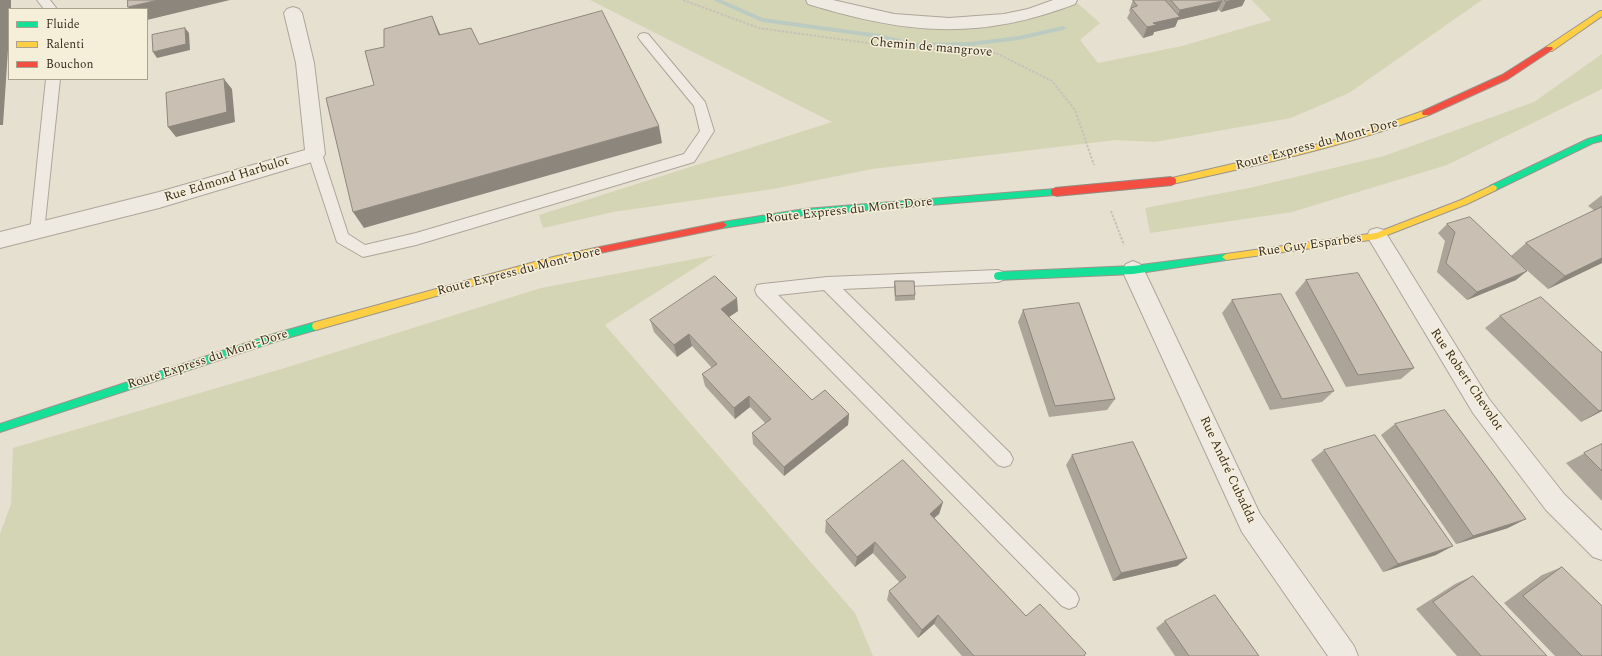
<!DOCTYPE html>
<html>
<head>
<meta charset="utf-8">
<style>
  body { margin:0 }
  #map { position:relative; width:1602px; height:656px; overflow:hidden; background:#e6e0d1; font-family:Spectral,serif }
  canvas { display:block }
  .legend { position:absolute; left:8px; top:8px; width:140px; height:72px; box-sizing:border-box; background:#f5eed8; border:1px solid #aaa18f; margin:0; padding:5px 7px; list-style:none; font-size:12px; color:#3a2e21 }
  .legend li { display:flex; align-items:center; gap:8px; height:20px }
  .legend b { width:20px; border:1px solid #aaa18f }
</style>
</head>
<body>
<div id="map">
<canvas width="1602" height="656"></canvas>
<ul class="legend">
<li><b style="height:5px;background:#16e098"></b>Fluide</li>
<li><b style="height:5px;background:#ffcf43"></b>Ralenti</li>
<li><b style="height:5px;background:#f24e42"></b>Bouchon</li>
</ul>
</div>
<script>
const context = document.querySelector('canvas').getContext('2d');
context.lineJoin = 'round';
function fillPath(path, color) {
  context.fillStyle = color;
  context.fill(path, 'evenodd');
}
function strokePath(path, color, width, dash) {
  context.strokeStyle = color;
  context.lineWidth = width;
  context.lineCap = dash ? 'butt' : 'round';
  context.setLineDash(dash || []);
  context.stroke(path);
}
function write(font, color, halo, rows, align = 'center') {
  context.font = font + ' Spectral,serif';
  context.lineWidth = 3;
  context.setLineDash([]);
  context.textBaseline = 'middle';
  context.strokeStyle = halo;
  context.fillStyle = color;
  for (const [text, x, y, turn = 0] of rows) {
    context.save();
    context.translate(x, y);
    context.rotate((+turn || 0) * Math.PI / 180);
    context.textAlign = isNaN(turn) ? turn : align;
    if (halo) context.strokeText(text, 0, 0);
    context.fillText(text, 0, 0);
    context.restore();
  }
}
const green = new Path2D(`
  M590,0H814L823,3L959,24L1074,0L1100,23L1080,40L1098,63L1182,46L1271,20L1252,0H1482L1349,93L1291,118L1155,142L1116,140L872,169L773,189L613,212L543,228L539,215L832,122Z
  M1602,54V89L1447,165L1292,212L1150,233L1145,208L1249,188L1384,156L1534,102Z
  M715,255L605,325L855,613L873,656H0V534L11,504L13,448L288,367L541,288Z`);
const stream = new Path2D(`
  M713,0H722L763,18L879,34L915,43L970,42L1019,36L1063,26L1067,28L1063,30L1019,40L970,46L915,47L879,38L762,22Z`);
const path = new Path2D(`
  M683,0L759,28L889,46L996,53L1052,81L1075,110L1094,165
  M1111,211L1124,245`);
const lane = new Path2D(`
  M37,0H50L57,9H44Z
  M644,33L648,34L705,102L714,131L694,162L416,245L363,257L337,242L308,154L310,150L315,149L320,150L322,154L348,234L365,245L416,233L684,154L700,131L694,106L640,40L638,37L640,34Z
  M46,79H60L44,232L42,236L37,238L32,236L30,232Z
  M998,270L1003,272L1006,276L1003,280L998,282L843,289L1010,453L1013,459L1010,465L1004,467L998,465L824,290L778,295L1076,592L1079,599L1076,606L1069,609L1062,606L757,295L755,290L757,285L763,284L827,277Z`);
const street = new Path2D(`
  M806,0H833L894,14L949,18L1004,14L1028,9L1053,0H1077L1075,4C979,41 905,34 808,4Z
  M293,7L299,9L302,13L314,63L325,154L322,159L159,208L0,248V232L159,192L305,150L296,63L284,13L287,9Z
  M1377,228L1384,230L1489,399L1564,494L1602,531V560L1593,557L1546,510L1473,413L1367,236L1370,230Z
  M1133,261L1140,264L1144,270L1260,514L1354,646L1358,656H1328L1242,532L1122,270L1126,264Z`);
const fast = new Path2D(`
  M1602,135V141L1593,143L1496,190L1493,191L1489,188L1490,186L1588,139Z
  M1055,189L1059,192L1055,195L805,215L723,228L719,225L723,222L805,209Z
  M1226,254L1230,257L1226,260L1133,274L998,280L995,279L994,276L995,273L998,272L1133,266Z
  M316,322L319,323L320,326L319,329L277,341L0,432V424L277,333Z`);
const slow = new Path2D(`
  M1600,11H1602V16L1552,51H1546V47Z
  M1426,110L1430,113L1429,115C1345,146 1259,165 1172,184L1168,181L1172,178L1332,141L1392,122Z
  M1493,185L1496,186L1497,188L1496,190L1467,204L1377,239L1226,260L1222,257L1226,254L1376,233L1461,200Z
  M595,248L599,251L595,254L553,263L316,330L313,329L312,326L313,323L316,322L553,257Z`);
const jam = new Path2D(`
  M1546,47H1552L1553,49L1508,79L1429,115H1423L1422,113L1423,111L1502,75Z
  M723,222L727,225L723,228L595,254L591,251L595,248Z`);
const jamBridge = new Path2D(`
  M1055,192L1172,181`);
const wall = new Path2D(`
  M1133,0H1245L1242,6L1221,12L1218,9L1217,11L1178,20L1175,27L1154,32L1153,35L1143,38L1127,18L1130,12L1129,11Z
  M1602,195V263L1548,289L1511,256L1526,243L1595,211L1588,206Z
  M1447,224L1516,280L1467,300L1437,272L1445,241L1438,233Z
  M1306,280L1414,368L1401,379L1346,387L1295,293Z
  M895,281L915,295V300L895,301L894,286Z
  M1232,300L1334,391L1322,402L1270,410L1222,313Z
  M1023,310L1115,399L1107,410L1049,417L1018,322Z
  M738,311L729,317L812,400L849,414L848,425L784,476L753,444L752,433L765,423L750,407L735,419L705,386L702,374L712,368L692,346L677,357L654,332L650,320Z
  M1500,316L1602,411L1581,422L1485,328Z
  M1395,424L1508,528L1456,544L1381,435Z
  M1602,444V501L1566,463Z
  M1324,450L1436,555L1383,572L1311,460Z
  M1072,455L1187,558L1177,566L1113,581L1066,465Z
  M943,502L939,514L934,518L1026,616L1084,656H962L934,624L918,638L887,600L889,591L900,583L873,553L855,567L825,532L826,521Z
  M1562,567L1602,656H1555L1504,603L1542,575Z
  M1473,576L1547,656H1457L1416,609L1455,584Z
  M1165,621L1259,656H1175L1156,628Z`);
const shadedWall = new Path2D(`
  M0,0H11V9H9V35L3,125H0Z
  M158,0H230L147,20V9H130L128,7Z
  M1232,0H1245L1242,6L1221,12L1226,2Z
  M1222,1L1217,11L1178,20L1175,27L1154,32L1153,35L1143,38L1147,27L1153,23L1177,17L1180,10Z
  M432,16L440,34L446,53L439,35Z
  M185,28L189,33L190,50L157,58L153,52Z
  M224,79L232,89L235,122L176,137L168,127Z
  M659,126L662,143L364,228L353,212Z
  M1602,258V263L1548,289L1565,276Z
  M1527,271L1516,280L1467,300L1477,292Z
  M737,298L738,311L723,321L721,309Z
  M689,334L692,346L677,357L674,345Z
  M749,396L750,407L735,419L734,408Z
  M1602,410V411L1581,422L1599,411Z
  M849,414L848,425L784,476V467Z
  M943,502L939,514L926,525L930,514Z
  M1526,519L1508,528L1456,544L1473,536Z
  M875,542L873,553L855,567L857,557Z
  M1453,546L1436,555L1383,572L1398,564Z
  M1187,558L1177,566L1113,581L1121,573Z
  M938,615L934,624L918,638L922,630Z`);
const building = new Path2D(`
  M128,0H158L128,7Z
  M1133,0H1165L1180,17L1153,23L1157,25L1147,27L1131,8L1137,6Z
  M1171,0H1221L1222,1L1180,10Z
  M1225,0H1232L1226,2Z
  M602,11L659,126L353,212L326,98L374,85L365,51L384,47V29L432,16L439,35L471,28L479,44Z
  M185,28L186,44L153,52L152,35Z
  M224,79L227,112L168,127L166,93Z
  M1602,207V258L1565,276L1526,243Z
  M1470,217L1527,271L1477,292L1446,263L1455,232L1447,224Z
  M1358,273L1414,368L1358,375L1306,280Z
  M715,276L737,298L721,309L812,400L825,390L849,414L784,467L752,433L771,419L749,396L734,408L702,374L717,364L689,334L674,345L650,320Z
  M895,281H914L915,295L896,296Z
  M1281,294L1334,391L1282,399L1232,300Z
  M1541,297L1602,353V410L1599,411L1500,316Z
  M1079,303L1115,399L1055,406L1023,310Z
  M1445,410L1526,519L1473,536L1395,424Z
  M1375,435L1453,546L1398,564L1324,450Z
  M1133,442L1187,558L1121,573L1072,455Z
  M1602,444V471L1584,453Z
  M903,460L943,502L930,514L1026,616L1040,604L1086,653L1084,656H974L938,615L922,630L889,591L906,577L875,542L857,557L826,521Z
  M1562,567L1602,606V656H1582L1523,596Z
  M1473,576L1547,656H1481L1433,602Z
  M1215,595L1259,656H1189L1165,621Z`);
const streetNames = [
  ["Chemin de mangrove",931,48,5],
  ["Route Express du Mont-Dore",1317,145,-15],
  ["Rue Edmond Harbulot",227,180,-17],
  ["Route Express du Mont-Dore",849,211,-6],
  ["Rue Guy Esparbes",1310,246,-8],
  ["Route Express du Mont-Dore",519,272,-14],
  ["Route Express du Mont-Dore",208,360,-18],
  ["Rue Robert Chevolot",1466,380,56],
  ["Rue André Cubadda",1227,470,65]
];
fillPath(green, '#d4d5b4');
fillPath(stream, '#bbcbc2');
strokePath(lane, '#aca599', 2);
strokePath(street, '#aca599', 2);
strokePath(fast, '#9b958a', 2);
strokePath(slow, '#9b958a', 2);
strokePath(jam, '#9b958a', 2);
strokePath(path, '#c7c2b9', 2, [2.5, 1.5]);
fillPath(lane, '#eeeae2');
fillPath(street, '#eeeae2');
fillPath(fast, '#16e098');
fillPath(slow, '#ffcf43');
fillPath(jam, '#f24e42');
strokePath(jamBridge, '#918b80', 10, []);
strokePath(jamBridge, '#f24e42', 8);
fillPath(wall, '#ada499');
fillPath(shadedWall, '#8d867d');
fillPath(building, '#c9bfb2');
strokePath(building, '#8d867d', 1);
write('13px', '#3a2e21', '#f5eed8', streetNames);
</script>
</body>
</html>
